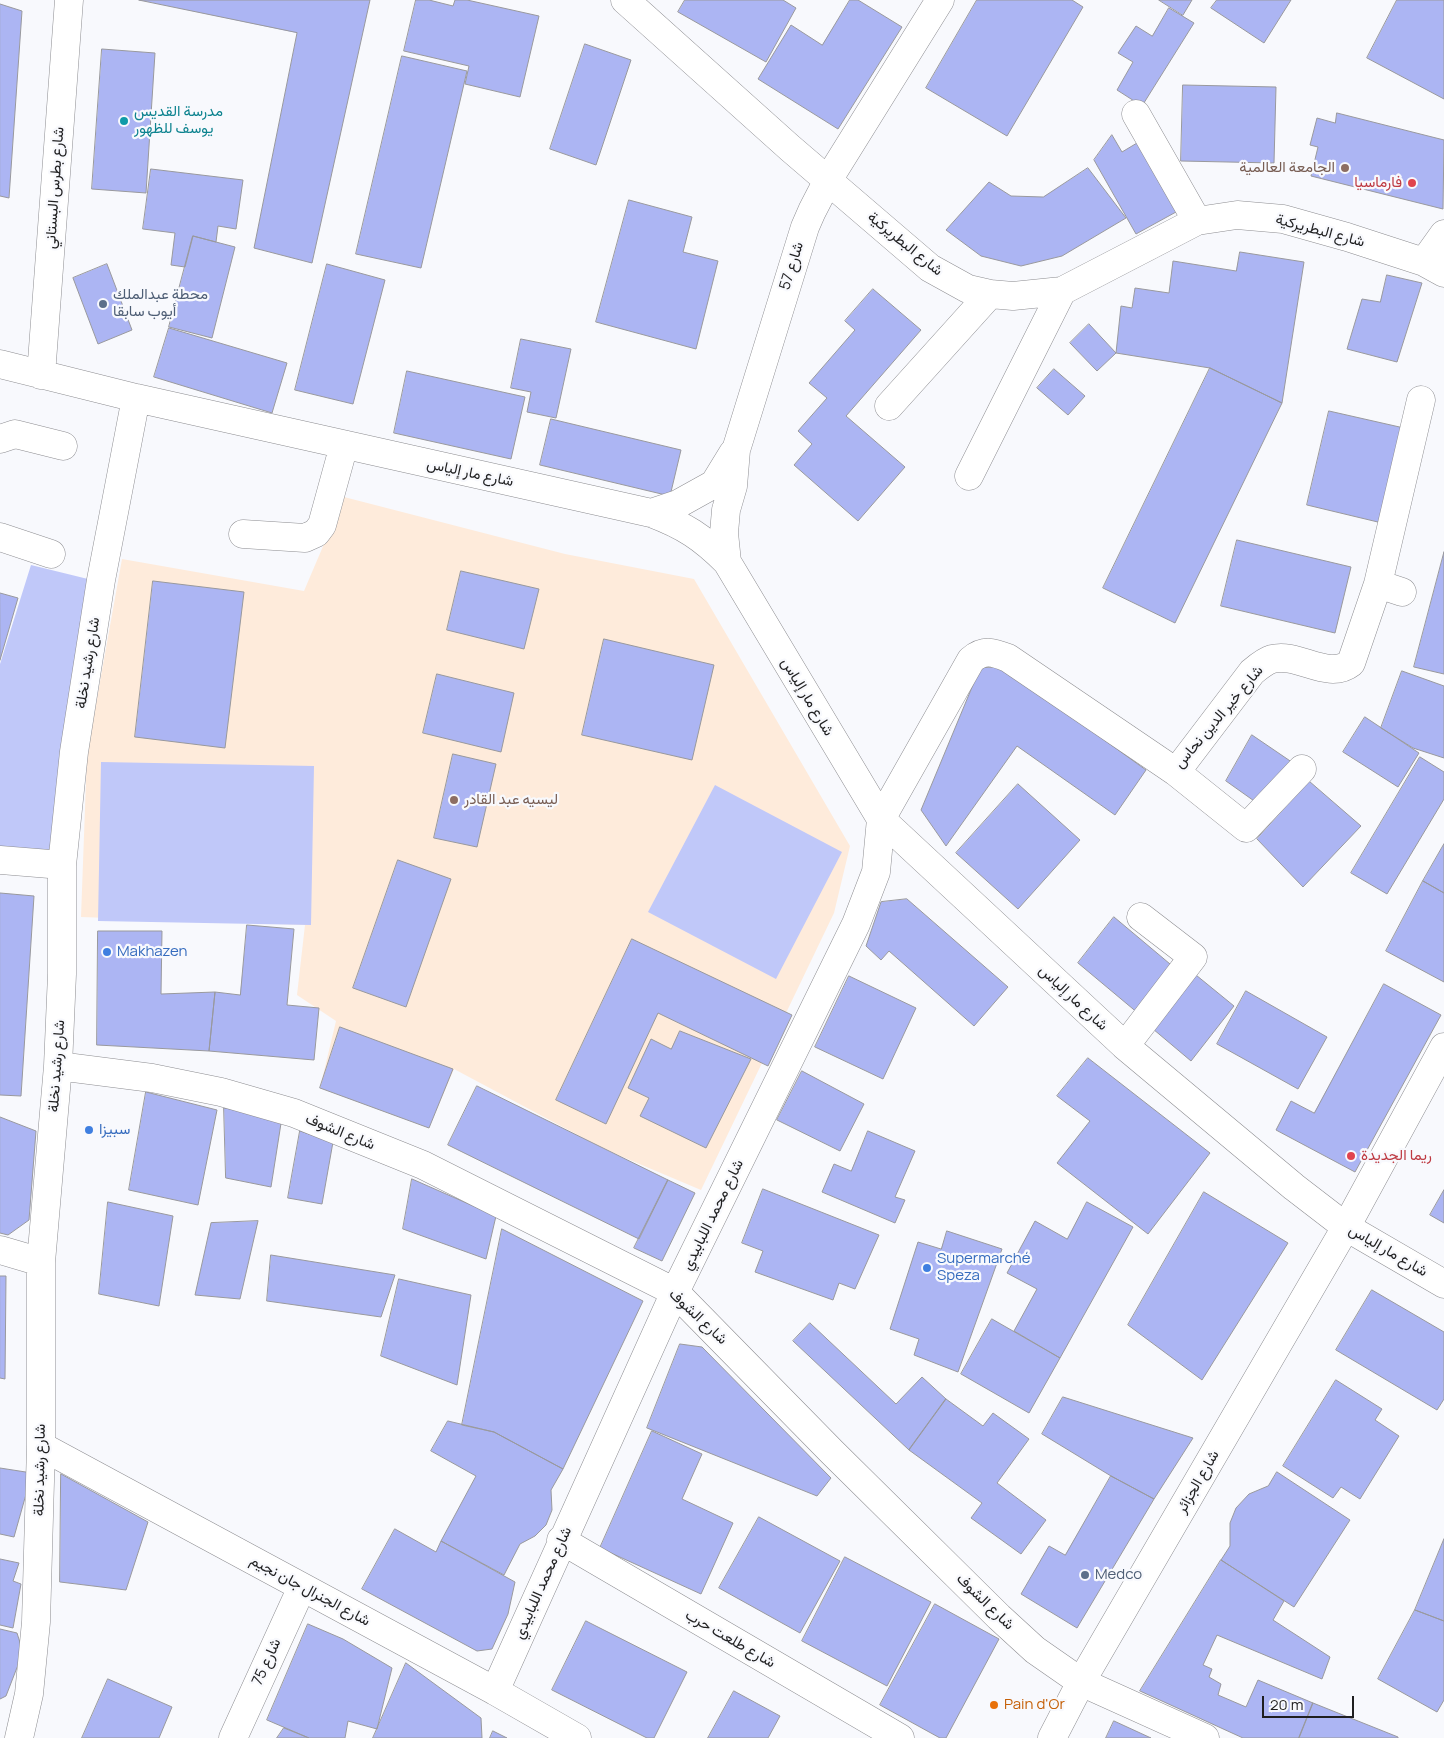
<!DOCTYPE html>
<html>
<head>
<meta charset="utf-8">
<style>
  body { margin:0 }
  #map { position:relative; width:1444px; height:1738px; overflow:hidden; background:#f8f9fd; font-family:Manrope,sans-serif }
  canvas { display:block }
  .scale { position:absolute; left:1262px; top:1696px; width:92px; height:22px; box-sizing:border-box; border:2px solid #1f1f20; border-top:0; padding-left:6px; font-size:15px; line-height:18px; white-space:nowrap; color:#1f1f20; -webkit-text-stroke:4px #f8f9fd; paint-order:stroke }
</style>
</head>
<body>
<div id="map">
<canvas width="1444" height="1738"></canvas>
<div class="scale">20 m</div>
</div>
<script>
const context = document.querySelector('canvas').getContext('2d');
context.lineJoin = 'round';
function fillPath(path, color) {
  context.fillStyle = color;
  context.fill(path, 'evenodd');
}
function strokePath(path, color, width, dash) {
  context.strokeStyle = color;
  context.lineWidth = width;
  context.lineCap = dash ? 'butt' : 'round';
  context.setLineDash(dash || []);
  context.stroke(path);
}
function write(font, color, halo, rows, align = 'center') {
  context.font = font + ' Manrope,Vazirmatn,sans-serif';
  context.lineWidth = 4.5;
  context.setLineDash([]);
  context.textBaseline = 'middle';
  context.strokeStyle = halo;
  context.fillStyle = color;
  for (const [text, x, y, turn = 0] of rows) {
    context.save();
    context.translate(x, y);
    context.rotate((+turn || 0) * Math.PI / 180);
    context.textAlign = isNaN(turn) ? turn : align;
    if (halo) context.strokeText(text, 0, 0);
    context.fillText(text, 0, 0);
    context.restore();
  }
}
const education = new Path2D(`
  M344,497L565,554L694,579L850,846L834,913L701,1190L604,1149L454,1069L429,1128L320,1088L336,1021L297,995L305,925L81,917L87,754L122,559L304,591Z`);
const green = new Path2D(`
  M31,565L92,580L55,858L0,854V664Z
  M101,762L314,766L311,925L98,921Z
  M715,785L842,852L776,979L648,912Z`);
const building = new Path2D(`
  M139,0H370L312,263L254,248L297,33Z
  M416,0H429L453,6L455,0H467L539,16L520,97L465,84L469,66L404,51Z
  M685,0H783L796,8L766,62L678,12Z
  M850,0H858L902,27L838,129L758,79L791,25L822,45Z
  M977,0H1072L1083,7L1007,136L926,88Z
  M1159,0H1192L1183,15Z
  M1217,0H1291L1264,43L1211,8Z
  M1397,0H1444V99L1367,58Z
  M0,4L22,11L9,198L0,196Z
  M1169,8L1194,23L1142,106L1117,90L1133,62L1118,53L1136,26L1152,36Z
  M585,44L631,60L596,165L550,149Z
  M102,49L155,53L146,193L92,189Z
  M402,56L467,71L421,268L356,254Z
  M1183,85L1276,87L1274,163L1181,161Z
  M1337,113L1444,140L1443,209L1311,176L1318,147L1310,145L1317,118L1335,123Z
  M1112,135L1122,152L1137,143L1176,212L1136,234L1094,160Z
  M1088,168L1126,218L1062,256L1021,266L981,256L946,230L989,182L1011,196L1043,197Z
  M151,169L243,180L236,229L218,226L216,242L193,236L185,267L171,265L175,233L143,229Z
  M629,200L692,217L683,252L718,261L696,349L596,322Z
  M193,236L235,247L212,338L169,327Z
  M1240,252L1304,262L1282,403L1210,368L1116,353L1121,306L1132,308L1135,288L1169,293L1173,261L1236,271Z
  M107,264L132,330L98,344L73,278Z
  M327,264L385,280L353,404L295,390Z
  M1387,275L1422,283L1397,362L1347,349L1362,299L1380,302Z
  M873,289L921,330L846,416L905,467L858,521L794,465L812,444L798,431L827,398L809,383L855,330L845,321Z
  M1089,324L1116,353L1097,371L1070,343Z
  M169,328L287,363L272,413L154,377Z
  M521,339L571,349L556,418L527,412L531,392L511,388Z
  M1210,368L1282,403L1175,623L1103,588Z
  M1054,369L1085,396L1068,415L1037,388Z
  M407,371L525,397L511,459L394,433Z
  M1329,411L1404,428L1382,523L1307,505Z
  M551,419L681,450L670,496L540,465Z
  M1237,540L1351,567L1335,633L1221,606Z
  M1444,552V674L1414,667Z
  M461,571L539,589L524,649L447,630Z
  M153,581L244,592L225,748L135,737Z
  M0,593L18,598L0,660Z
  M604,639L714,665L692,760L582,735Z
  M1003,667L1146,770L1115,815L1017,746L946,846L921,810L980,668Z
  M1402,671L1444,686V758L1413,748L1381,728Z
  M437,674L514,693L501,752L423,733Z
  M1365,717L1419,753L1398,787L1343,752Z
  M1252,735L1302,769L1264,808L1226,781Z
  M453,754L496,764L477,847L434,838Z
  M1420,757L1444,772V799L1387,894L1351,873Z
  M1309,781L1361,826L1303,887L1257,839Z
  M1018,784L1080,840L1018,909L956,853Z
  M1444,844V893L1423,881Z
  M398,860L451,879L406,1007L353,988Z
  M1423,881L1444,893V982L1386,951Z
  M0,893L34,896L21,1096L0,1095Z
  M907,899L1008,987L974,1026L889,951L881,960L866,946L881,902Z
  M1114,917L1176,969L1139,1014L1078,963Z
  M247,925L294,929L287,1005L319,1008L314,1060L209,1051L215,992L240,995Z
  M98,931H162L161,994L215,992L209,1051L97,1045Z
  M632,939L792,1015L768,1066L658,1013L606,1124L556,1100Z
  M1196,975L1234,1006L1191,1061L1153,1029Z
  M849,976L916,1008L883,1079L815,1047Z
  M1384,984L1441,1015L1355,1172L1276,1130L1291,1101L1314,1113Z
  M1246,991L1327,1037L1298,1089L1217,1044Z
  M340,1027L453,1069L429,1128L320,1088Z
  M680,1031L751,1059L706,1148L640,1116L649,1098L628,1088L651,1039L671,1049Z
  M1088,1058L1210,1153L1148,1234L1057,1163L1090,1121L1057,1096Z
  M802,1071L864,1104L840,1151L777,1120Z
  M477,1086L668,1180L639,1239L448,1145Z
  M146,1092L217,1110L198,1205L129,1190Z
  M224,1108L282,1117L271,1187L226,1178Z
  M0,1117L36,1131L29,1220L8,1235L0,1233Z
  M300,1131L333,1142L322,1204L288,1198Z
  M868,1131L915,1151L895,1197L905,1200L895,1223L822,1192L834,1164L851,1171Z
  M412,1179L496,1216L486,1259L403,1229Z
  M668,1180L695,1193L662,1261L634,1248Z
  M763,1189L879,1235L855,1289L839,1283L833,1300L755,1272L763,1251L742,1243Z
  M1444,1190V1223L1430,1215Z
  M1204,1192L1288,1243L1202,1380L1128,1325Z
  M108,1202L173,1216L159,1306L99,1294Z
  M1087,1202L1133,1227L1060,1358L1014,1331L1037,1289L1007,1273L1035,1221L1067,1239Z
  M258,1221L240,1299L195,1295L211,1223Z
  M502,1229L643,1301L563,1469L494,1432L462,1425Z
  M947,1231L1002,1249L958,1372L914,1355L919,1339L890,1329L918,1242L941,1249Z
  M271,1255L395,1275L381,1317L267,1301Z
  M0,1276H6L5,1379L0,1378Z
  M399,1279L471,1295L457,1385L381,1356Z
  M1372,1290L1444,1332V1399L1437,1410L1336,1350Z
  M992,1319L1060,1358L1029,1413L961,1374Z
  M810,1323L896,1404L922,1377L946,1399L909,1450L793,1341Z
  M680,1344L702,1347L831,1478L817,1496L647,1428Z
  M1336,1380L1382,1409L1375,1420L1399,1436L1360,1499L1341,1487L1333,1498L1283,1466Z
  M1063,1397L1193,1438L1154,1499L1111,1476L1042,1434Z
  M946,1399L983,1426L993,1413L1029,1439L997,1483L1046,1520L1021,1554L971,1518L982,1503L909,1450Z
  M448,1421L494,1432L563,1469L551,1490L552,1510L546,1525L535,1536L520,1544L504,1575L441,1541L476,1476L431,1451Z
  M652,1431L702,1454L682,1499L733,1523L701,1594L600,1548Z
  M0,1468L32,1473L14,1537L0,1534Z
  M1277,1472L1350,1520L1294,1607L1221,1560L1230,1546V1523L1236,1508L1249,1494L1268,1486Z
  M61,1474L148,1522L126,1590L60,1582Z
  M1111,1476L1154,1499L1077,1628L1021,1594L1049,1546L1065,1555Z
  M759,1517L840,1561L800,1633L719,1588Z
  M395,1529L436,1552L441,1541L515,1582L508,1614L492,1649L477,1651L362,1589Z
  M1444,1539V1621L1415,1610Z
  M845,1557L931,1602L887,1686L802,1641Z
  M0,1559L19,1563L13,1581L21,1584L13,1628L0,1625Z
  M1221,1560L1284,1601L1273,1620L1330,1657L1322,1679L1217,1635L1203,1665L1212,1669L1209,1677L1221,1684L1218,1695L1246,1707L1258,1680L1313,1703L1299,1738H1243L1140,1691Z
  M935,1604L999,1639L946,1738H940L880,1705Z
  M1415,1610L1444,1621V1700L1437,1712L1378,1679Z
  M586,1621L687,1672L654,1738H647L552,1690Z
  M308,1624L343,1639L392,1668L377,1729L348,1721L345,1738H309L267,1720Z
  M0,1629L17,1633L23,1652L6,1696L0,1699Z
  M406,1663L481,1718L482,1738H373Z
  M108,1679L172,1707L159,1738H82Z
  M734,1691L780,1716L768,1738H708Z
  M1313,1703L1398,1737V1738H1299Z
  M1114,1721L1151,1738H1106Z
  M284,1728L309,1738H277Z
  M493,1731L507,1738H490Z`);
const minor = new Path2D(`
  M625,0L790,148L930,268L968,289L990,294L1013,296L1062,291L1197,221L1237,215L1283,219L1347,237L1424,262L1444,273
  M1136,114L1197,221
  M1424,262L1444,234
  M0,364L136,398L651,513C685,526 702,537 727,562L881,819L1125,1046L1294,1187L1346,1227L1444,1284
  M41,375L69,0
  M889,406L990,294
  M0,439L15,434L63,446
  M969,476L1062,291
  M651,513L678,504L714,484L733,453
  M243,534L305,538L316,533L322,525L344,445
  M0,537L51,554
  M727,562L724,533L726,510L733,486L736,450L805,227L812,211L828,180L940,0
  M1378,584L1402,592
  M1176,772L1246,828L1302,769
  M0,860L62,865
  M1125,1046L1193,957L1141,917
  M58,1066L152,1078L221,1092L294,1113L423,1165L675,1292L832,1452L999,1617L1035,1650L1081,1682L1205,1738
  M0,1250L41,1262
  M41,1446L495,1691L577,1738
  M561,1540L900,1738
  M495,1691L675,1292L856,924L876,872L881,819L971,660C984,649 993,652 1008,658L1176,772L1252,672C1258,667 1265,661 1272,659C1298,652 1328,681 1351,663L1378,584L1421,400
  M19,1738L29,1694L36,1622L41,1446V1262L58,1066L62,974V865L74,752L101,580L136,398
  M233,1738L302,1587`);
const major = new Path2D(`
  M1052,1738L1081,1682L1346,1227L1444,1047`);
const markers = [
  [124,121,5,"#0f9aa8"],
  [1345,168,5,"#8d6e63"],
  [1412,183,5,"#e0444e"],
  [103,304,5,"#5c6f8a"],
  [454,800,5,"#8d6e63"],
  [107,952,5,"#3f7fe0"],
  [89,1130,5,"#3f7fe0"],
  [1351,1156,5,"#e0444e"],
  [927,1268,5,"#3f7fe0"],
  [1085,1575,5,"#5c6f8a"],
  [994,1705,5,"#e8710a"]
];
const cultureNames = [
  ["مدرسة القديس",134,112],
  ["يوسف للظهور",134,129]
];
const educationNames = [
  ["الجامعة العالمية",1335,168],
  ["لیسیه عبد القادر",464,800,"left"]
];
const healthNames = [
  ["فارماسيا",1402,183],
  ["ريما الجديدة",1361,1156,"left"]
];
const streetNames = [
  ["شارع بطرس البستاني",55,188,-86],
  ["شارع البطريركية",1320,231,15],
  ["شارع البطريركية",905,244,39],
  ["شارع 57",792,266,-73],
  ["شارع مار إلياس",470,473,12],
  ["شارع رشيد نخلة",88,663,-81],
  ["شارع مار إلياس",807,697,59],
  ["شارع خير الدين نحاس",1219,717,-50],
  ["شارع مار إلياس",1073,998,43],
  ["شارع رشيد نخلة",57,1066,-86],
  ["شارع الشوف",340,1132,22],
  ["شارع محمد اللبابيدي",713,1215,-64],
  ["شارع مار إلياس",1388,1251,30],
  ["شارع الشوف",698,1317,43],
  ["شارع رشيد نخلة",40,1470,-89],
  ["شارع الجزائر",1198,1482,-60],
  ["شارع محمد اللبابيدي",543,1583,-66],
  ["شارع الجنرال جان نجيم",310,1591,28],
  ["شارع الشوف",985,1602,44],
  ["شارع طلعت حرب",730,1639,30],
  ["شارع 75",267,1662,-66]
];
const serviceNames = [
  ["محطة عبدالملك",113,295],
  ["أيوب سابقا",113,312],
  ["Medco",1095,1575]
];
const shopNames = [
  ["Makhazen",117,952],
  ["سبيزا",99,1130],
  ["Supermarché",937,1259],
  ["Speza",937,1276]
];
const foodNames = [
  ["Pain d'Or",1004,1705]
];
fillPath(education, '#feebdb');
fillPath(green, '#c0c8f9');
fillPath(building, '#acb5f3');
strokePath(building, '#99999d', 1);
strokePath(minor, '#8d8d91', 29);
strokePath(major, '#8d8d91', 29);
strokePath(minor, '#fff', 28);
strokePath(major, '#fff', 28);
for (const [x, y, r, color] of markers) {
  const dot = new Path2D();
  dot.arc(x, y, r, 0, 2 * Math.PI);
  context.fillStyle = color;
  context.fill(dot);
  strokePath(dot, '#f8f9fd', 2);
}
write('15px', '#0d838f', '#f8f9fd', cultureNames, 'left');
write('15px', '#785e54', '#f8f9fd', educationNames, 'right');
write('15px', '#be3a42', '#f8f9fd', healthNames, 'right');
write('15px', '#1f1f20', '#f8f9fd', streetNames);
write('15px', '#4e5e75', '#f8f9fd', serviceNames, 'left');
write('15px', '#366cbe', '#f8f9fd', shopNames, 'left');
write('15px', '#c56008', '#f8f9fd', foodNames, 'left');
</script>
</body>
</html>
